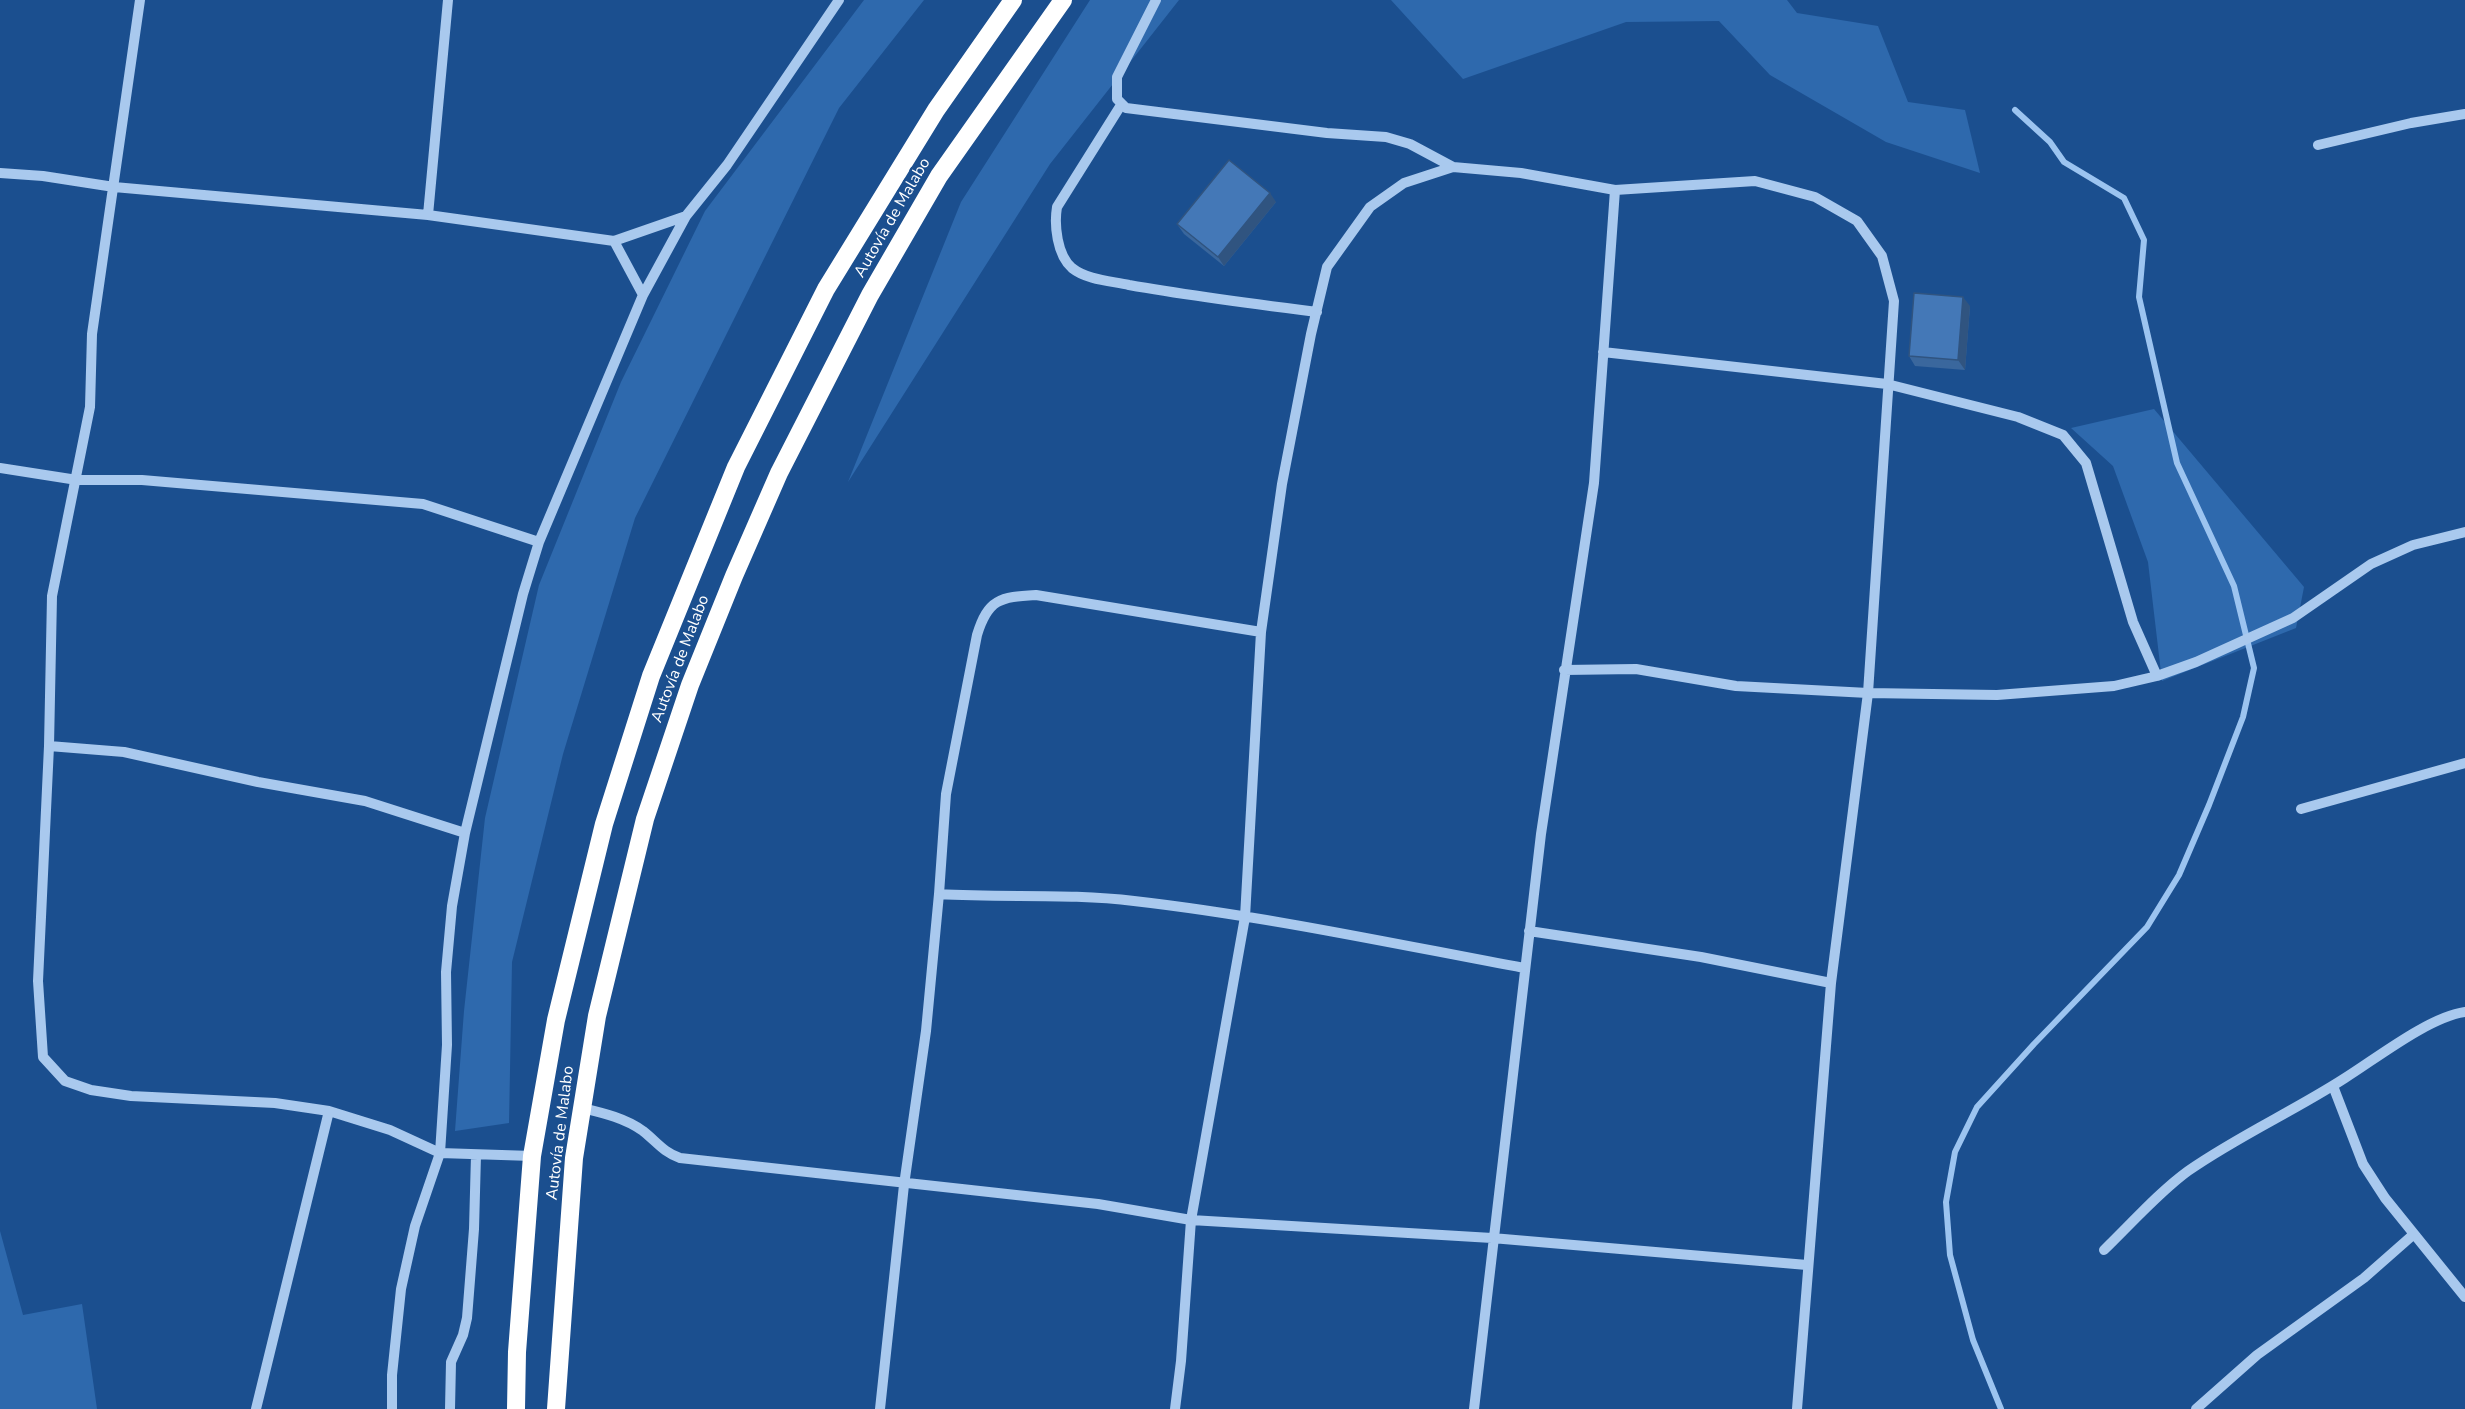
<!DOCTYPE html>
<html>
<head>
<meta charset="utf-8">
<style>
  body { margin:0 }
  canvas { display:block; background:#1b4f8f }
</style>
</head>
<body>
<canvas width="2465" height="1409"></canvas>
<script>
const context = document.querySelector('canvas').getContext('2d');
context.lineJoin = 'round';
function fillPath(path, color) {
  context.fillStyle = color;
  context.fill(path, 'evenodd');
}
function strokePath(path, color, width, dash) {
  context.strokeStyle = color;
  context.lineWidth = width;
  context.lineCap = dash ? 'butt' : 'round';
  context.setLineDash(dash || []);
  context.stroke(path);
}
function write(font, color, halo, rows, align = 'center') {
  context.font = font + ' "Nunito Sans",sans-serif';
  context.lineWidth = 5;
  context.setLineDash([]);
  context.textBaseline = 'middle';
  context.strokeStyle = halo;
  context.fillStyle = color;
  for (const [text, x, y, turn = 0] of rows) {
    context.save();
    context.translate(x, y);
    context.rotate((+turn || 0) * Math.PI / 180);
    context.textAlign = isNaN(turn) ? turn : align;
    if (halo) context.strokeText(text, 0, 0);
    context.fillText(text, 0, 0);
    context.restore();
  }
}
const green = new Path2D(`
  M864,0H924L839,108L635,518L563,754L512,962L509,1123L455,1131L464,1011L485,818L539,585L621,382L705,211Z
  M1090,0H1179L1050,164L848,482L961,202Z
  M1391,0H1787L1797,13L1878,26L1908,102L1965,110L1980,173L1886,142L1770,75L1719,21L1626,22L1463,79Z
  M2154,409L2304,587L2296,628L2162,681L2148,562L2113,466L2071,428Z
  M0,1231L23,1315L82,1304L97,1409H0Z`);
const stream = new Path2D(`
  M2001,1409L1973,1340L1950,1255L1946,1202L1955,1152L1977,1107L2034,1044L2147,927L2179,875L2209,805L2243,717L2254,668L2234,586L2177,463L2139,297L2144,240L2124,198L2064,162L2050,142L2015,110`);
const minor = new Path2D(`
  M140,0L92,334L90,407L52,596L49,746L38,981L43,1057L65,1081L91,1090L131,1096L275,1103L329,1111L390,1130L440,1153L532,1156
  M1156,0L1117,77V99L1126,108L1327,133L1386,137L1410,144L1453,167
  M1121,105L1057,207C1054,225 1057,255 1072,268C1087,280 1111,281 1129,285C1191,296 1254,304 1317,312
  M2318,145L2411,123L2465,114
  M0,173L43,176L114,187L428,215L614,241L686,216
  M428,215L448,0
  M614,241L643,295
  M1603,352L1887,384L2018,417L2063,435L2086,463L2133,622L2157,676
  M0,468L77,480H142L423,504L539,542
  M1261,632L1036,595C1000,597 988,599 977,635L946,794L939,894C1004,898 1070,893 1134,901C1265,916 1395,944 1524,968
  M1564,670L1636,669L1736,686L1868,693L1997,695L2114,686L2157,676L2196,662L2293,618L2371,564L2413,545L2465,532
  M49,746L124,752L258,782L365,801L465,833
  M2301,809L2465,763
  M1529,931L1701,957L1831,983
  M2333,1086L2363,1164L2385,1198L2465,1297
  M582,1108C603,1113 625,1118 643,1131C657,1142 663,1152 680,1158L1098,1204L1191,1220L1492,1238L1807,1265
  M2104,1250C2130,1225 2159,1192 2188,1171C2238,1136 2294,1111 2345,1078C2377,1058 2429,1017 2465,1012
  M256,1409L329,1111
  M392,1409V1375L401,1289L415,1226L440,1153L447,1045L446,972L452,906L465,833L523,594L539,542L643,295L686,216L727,165L839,0
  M450,1409L451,1362L463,1335L467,1318L474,1229L476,1155
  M880,1409L904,1185L926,1031L939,894
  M1175,1409L1181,1361L1191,1220L1245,917L1261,632L1282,484L1311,334L1327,267L1370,207L1404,183L1453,167L1521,173L1615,190L1755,181L1815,197L1857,221L1882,256L1894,301L1868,693L1831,983L1797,1409
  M1474,1409L1541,834L1594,483L1615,190
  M2196,1409L2257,1355L2364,1278L2414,1234`);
const highway = new Path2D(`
  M516,1409L517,1352L532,1156L556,1020L604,824L651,676L736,467L826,289L936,110L1013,0
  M556,1409L574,1158L597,1016L645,819L690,685L734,576L779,473L870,295L939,176L1063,0`);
const wall = new Path2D(`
  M1276,202L1224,266L1184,234L1177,224Z
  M1970,306L1965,370L1915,366L1909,356Z`);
const shadedWall = new Path2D(`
  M1270,193L1276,202L1224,266L1218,257Z
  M1963,297L1970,306L1965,370L1958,360Z`);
const building = new Path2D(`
  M1229,160L1270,193L1218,257L1177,224Z
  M1914,293L1963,297L1958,360L1909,356Z`);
const streetNames = [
  ["Autovía de Malabo",893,218,-60],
  ["Autovía de Malabo",681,659,-69],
  ["Autovía de Malabo",561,1133,-83]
];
fillPath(green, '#2e69ad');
strokePath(stream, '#9cc4f0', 6);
strokePath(minor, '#a9c9ee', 10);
strokePath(highway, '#fff', 18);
fillPath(wall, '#3a679d');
fillPath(shadedWall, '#305480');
fillPath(building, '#4478b7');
strokePath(building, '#305480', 1.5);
write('16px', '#fff', '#1b4f8f', streetNames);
</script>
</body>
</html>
